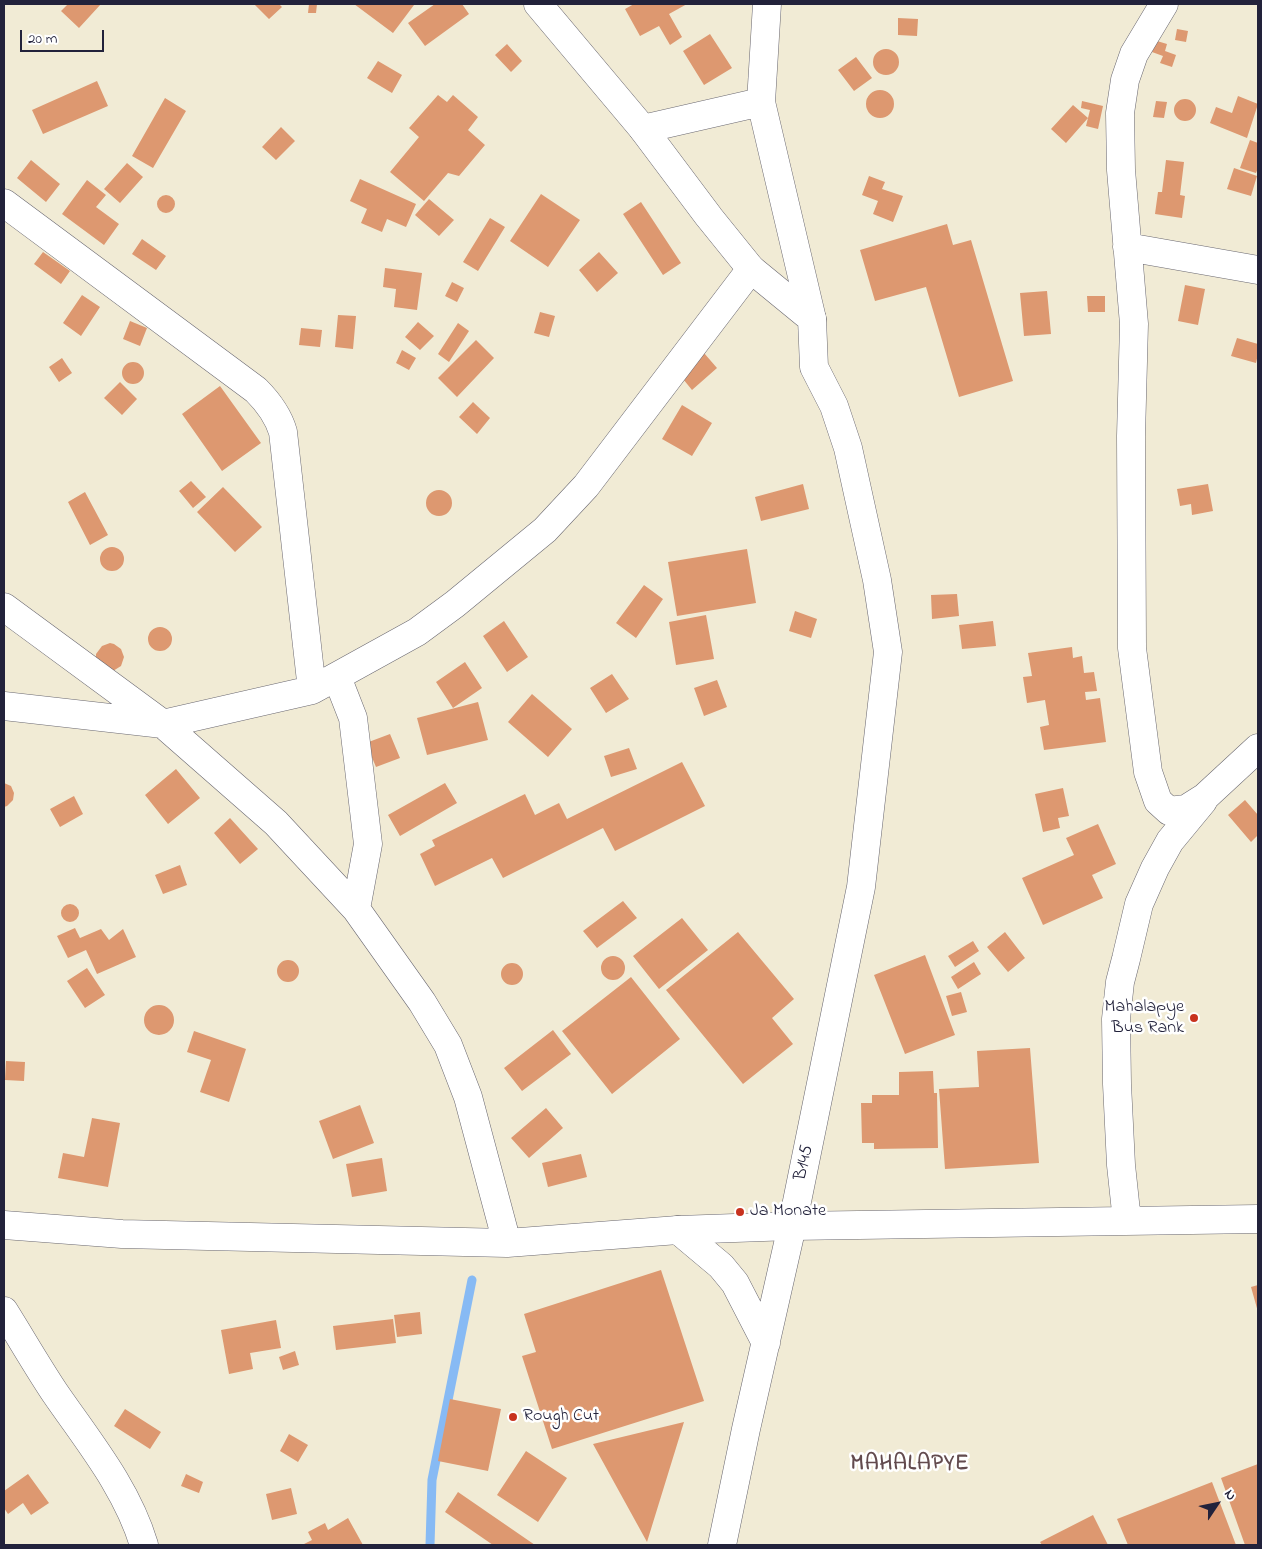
<!DOCTYPE html>
<html>
<head>
<meta charset="utf-8">
<style>
  body { margin:0 }
  #map { position:relative; width:1262px; height:1549px; overflow:hidden; background:#f1ebd5; font-family:"Indie Flower",sans-serif }
  canvas { display:block }
  .frame { position:absolute; inset:0; border:5px solid #22223b; pointer-events:none }
  .north { position:absolute; left:1192px; top:1479px; width:50px; height:50px; -webkit-text-stroke:4px #fff; paint-order:stroke; rotate:56deg; font-size:14px; font-weight:700; line-height:20px; text-align:center; color:#22223b }
  .north::after { content:''; display:block; margin:auto; width:18px; height:22px; background:#22223b; clip-path:polygon(50% 0,100% 100%,50% 72%,0 100%) }
  .scale { position:absolute; left:20px; top:30px; width:84px; height:22px; box-sizing:border-box; border:2px solid #22223b; border-top:0; padding-left:6px; font-size:15px; line-height:18px; white-space:nowrap; color:#22223b; -webkit-text-stroke:4px #fff; paint-order:stroke }
</style>
</head>
<body>
<div id="map">
<canvas width="1262" height="1549"></canvas>
<div class="frame"></div>
<div class="north">N</div>
<div class="scale">20 m</div>
</div>
<script>
const context = document.querySelector('canvas').getContext('2d');
context.lineJoin = 'round';
function strokePath(path, color, width, dash) {
  context.strokeStyle = color;
  context.lineWidth = width;
  context.lineCap = dash ? 'butt' : 'round';
  context.setLineDash(dash || []);
  context.stroke(path);
}
function fillPath(path, color) {
  context.fillStyle = color;
  context.fill(path, 'evenodd');
}
function write(font, color, halo, rows, align = 'center') {
  context.font = font + ' "Indie Flower",sans-serif';
  context.lineWidth = 5;
  context.setLineDash([]);
  context.textBaseline = 'middle';
  context.strokeStyle = halo;
  context.fillStyle = color;
  for (const [text, x, y, turn = 0] of rows) {
    context.save();
    context.translate(x, y);
    context.rotate((+turn || 0) * Math.PI / 180);
    context.textAlign = isNaN(turn) ? turn : align;
    if (halo) context.strokeText(text, 0, 0);
    context.fillText(text, 0, 0);
    context.restore();
  }
}
const stream = new Path2D(`
  M430,1545L432,1480L472,1280`);
const building = new Path2D(`
  M68,4H101L79,28L61,11Z
  M254,4H279L282,7L269,19Z
  M309,4H317L316,13H308Z
  M354,4H412L414,5L393,33Z
  M435,4H462L469,14L425,46L408,23Z
  M634,4H687L669,14L682,37L670,45L659,26L640,36L625,9Z
  M898,18L918,19L917,36L898,35Z
  M1177,29L1188,31L1186,42L1175,40Z
  M710,34L732,68L704,85L683,51Z
  M1157,41L1167,44L1165,51L1176,55L1172,67L1160,63L1163,56L1152,52Z
  M507,44L522,61L511,72L495,55Z
  M873 62a13 13 0 1 1 26 0a13 13 0 1 1-26 0Z
  M856,57L872,78L854,91L838,70Z
  M378,61L402,75L392,93L367,78Z
  M97,81L108,106L43,134L32,110Z
  M866 104a14 14 0 1 1 28 0a14 14 0 1 1-28 0Z
  M438,95L447,102L453,95L478,117L468,130L485,145L459,176L448,173L424,201L390,172L419,137L409,128Z
  M1238,96L1258,104L1247,138L1210,123L1216,107L1232,113Z
  M165,98L186,111L153,168L132,156Z
  M1174 110a11 11 0 1 1 22 0a11 11 0 1 1-22 0Z
  M1082,101L1103,106L1098,129L1086,126L1090,110L1081,108Z
  M1156,101L1167,102L1164,118L1153,117Z
  M1073,105L1088,118L1066,143L1051,129Z
  M281,127L295,141L276,160L262,147Z
  M1250,140L1258,143V168L1256,173L1240,168Z
  M31,160L60,184L46,202L17,178Z
  M1166,160L1184,162L1180,195L1185,196L1182,218L1155,214L1158,192H1162Z
  M127,163L143,177L120,203L104,189Z
  M1234,168L1257,176L1251,196L1227,189Z
  M869,176L885,182L882,189L903,196L893,222L873,214L878,201L862,195Z
  M360,179L416,204L406,227L387,219L382,232L361,223L367,209L350,201Z
  M87,180L106,195L96,207L119,224L104,245L62,214Z
  M541,194L580,220L548,267L510,241Z
  M157 204a9 9 0 1 1 18 0a9 9 0 1 1-18 0Z
  M429,199L454,220L439,236L415,215Z
  M641,202L681,263L663,275L623,214Z
  M490,218L505,227L478,271L463,262Z
  M947,224L953,245L971,240L1013,381L959,397L926,287L875,301L860,250Z
  M142,239L166,256L156,270L132,254Z
  M43,252L70,271L61,284L34,264Z
  M599,252L618,273L597,292L579,270Z
  M385,268L422,273L417,310L394,307L396,289L383,287Z
  M452,282L464,288L457,302L445,296Z
  M1185,285L1205,289L1198,325L1178,321Z
  M1047,291L1051,334L1024,336L1020,293Z
  M82,295L100,307L81,336L63,323Z
  M1087,296H1105V312H1088Z
  M540,312L555,316L549,337L534,333Z
  M338,315L356,316L353,349L335,347Z
  M130,321L147,328L140,346L123,339Z
  M418,322L434,336L420,350L405,337Z
  M458,323L469,331L449,362L438,354Z
  M301,328L322,330L320,347L299,345Z
  M1237,338L1258,344V354L1256,363L1231,356Z
  M476,340L494,358L457,397L438,378Z
  M402,350L416,358L409,370L396,363Z
  M704,353L717,368L692,390L679,374Z
  M62,358L72,373L59,382L49,367Z
  M122 373a11 11 0 1 1 22 0a11 11 0 1 1-22 0Z
  M120,382L137,399L122,415L104,398Z
  M220,386L261,443L222,471L182,414Z
  M473,402L490,418L477,434L459,417Z
  M682,405L712,423L692,456L662,439Z
  M191,481L206,497L193,508L179,491Z
  M803,484L809,509L761,521L755,497Z
  M1208,484L1213,511L1192,515L1191,504L1180,506L1177,489Z
  M223,487L262,527L235,552L197,512Z
  M426 503a13 13 0 1 1 26 0a13 13 0 1 1-26 0Z
  M85,492L108,535L90,545L68,502Z
  M100 559a12 12 0 1 1 24 0a12 12 0 1 1-24 0Z
  M747,549L756,603L677,616L668,562Z
  M644,585L663,599L636,638L616,623Z
  M957,594L959,616L932,619L931,595Z
  M795,611L817,619L811,638L789,631Z
  M706,615L714,659L676,665L669,622Z
  M504,621L528,657L507,672L483,636Z
  M993,621L996,646L962,649L959,625Z
  M148 639a12 12 0 1 1 24 0a12 12 0 1 1-24 0Z
  M110,643L114,644L121,649L124,657L121,666L113,671L96,658V654L102,646Z
  M1072,647L1073,658L1082,656L1084,673L1094,672L1097,691L1085,692L1086,700L1100,698L1106,742L1044,750L1040,727L1049,725L1045,700L1027,703L1023,677L1032,676L1028,653Z
  M465,662L482,688L453,708L436,682Z
  M612,674L629,699L606,713L590,688Z
  M717,680L727,707L704,716L694,688Z
  M532,694L572,729L548,757L508,722Z
  M478,702L488,740L427,755L417,718Z
  M390,734L400,758L376,767L366,743Z
  M629,748L637,769L611,777L604,756Z
  M682,762L705,806L615,851L603,828L503,878L492,858L435,886L420,854L435,846L432,840L525,794L535,815L559,803L567,819Z
  M176,769L200,798L168,824L145,795Z
  M4,783L11,786L14,793L13,800L7,806L4,807Z
  M445,783L457,803L400,836L388,815Z
  M1063,788L1069,816L1058,818L1060,828L1043,832L1035,794Z
  M74,796L83,814L60,827L50,809Z
  M1245,800L1258,815V835L1251,842L1228,815Z
  M230,818L258,849L240,864L214,833Z
  M1098,824L1116,864L1092,875L1103,898L1043,925L1022,878L1074,855L1066,838Z
  M180,865L187,885L163,894L155,875Z
  M623,901L637,918L597,948L583,931Z
  M61 913a9 9 0 1 1 18 0a9 9 0 1 1-18 0Z
  M682,918L708,950L659,989L633,956Z
  M75,928L80,938L101,929L109,940L123,929L136,957L97,974L86,950L68,958L57,936Z
  M738,932L794,999L772,1018L793,1044L743,1084L666,990Z
  M1005,932L1025,958L1008,972L987,947Z
  M973,941L979,951L955,967L948,956Z
  M925,955L955,1035L905,1054L874,975Z
  M601 968a12 12 0 1 1 24 0a12 12 0 1 1-24 0Z
  M277 971a11 11 0 1 1 22 0a11 11 0 1 1-22 0Z
  M974,962L981,974L958,989L951,977Z
  M501 974a11 11 0 1 1 22 0a11 11 0 1 1-22 0Z
  M87,968L105,995L85,1008L67,981Z
  M631,977L680,1039L612,1094L562,1031Z
  M961,992L967,1012L952,1016L946,996Z
  M144 1020a15 15 0 1 1 30 0a15 15 0 1 1-30 0Z
  M553,1030L571,1054L522,1091L504,1068Z
  M194,1031L246,1049L229,1102L200,1092L211,1060L187,1052Z
  M1030,1048L1039,1163L945,1169L939,1089L979,1087L977,1051Z
  M6,1061L25,1062L24,1081L5,1080Z
  M933,1071L934,1093H937L938,1148L874,1149V1143H862L861,1103H872V1095H899V1072Z
  M360,1105L374,1143L333,1159L319,1121Z
  M546,1108L563,1128L529,1158L511,1138Z
  M92,1118L120,1123L108,1187L58,1178L63,1153L84,1157Z
  M581,1154L587,1177L548,1187L542,1163Z
  M382,1158L387,1191L352,1197L346,1164Z
  M661,1270L704,1401L552,1449L522,1356L536,1352L524,1314Z
  M1258,1285V1312L1251,1287Z
  M420,1312L422,1334L397,1337L394,1315Z
  M393,1319L396,1343L336,1350L333,1326Z
  M276,1320L281,1348L250,1353L253,1369L229,1374L221,1330Z
  M295,1351L299,1365L283,1370L279,1357Z
  M450,1399L501,1409L488,1471L438,1461Z
  M125,1409L161,1432L150,1449L114,1426Z
  M684,1422L647,1542L593,1444Z
  M289,1434L308,1445L298,1462L280,1451Z
  M526,1451L567,1478L538,1522L497,1495Z
  M1258,1464V1545H1245L1221,1478Z
  M28,1474L49,1503L31,1515L23,1503L8,1514L4,1508V1491Z
  M186,1474L203,1482L199,1493L181,1486Z
  M1212,1482L1236,1545H1128L1117,1519Z
  M291,1488L297,1514L272,1520L266,1494Z
  M458,1492L535,1545H493L445,1512Z
  M1093,1515L1108,1545H1042L1040,1542Z
  M348,1518L363,1545H302L312,1540L308,1532L325,1523L328,1530Z`);
const street = new Path2D(`
  M767,4L761,102L812,319
  M1164,4L1134,54L1125,80L1120,113L1121,170L1134,324L1131,436L1132,648L1148,772L1158,801L1169,811L1186,809L1205,797L1258,748
  M643,129L761,102
  M4,203L256,390C269,403 278,415 283,432L312,690
  M1127,247L1258,270
  M4,607L163,724L276,823L356,909L422,1002L448,1045L468,1097L507,1243
  M337,677L353,718L368,844L356,909
  M4,706L163,724L312,690L417,632L455,604L545,530L586,486L751,269
  M1127,1221L1121,1165L1117,1084L1116,1019L1120,982L1126,959L1139,904L1155,868L1170,841L1203,801
  M4,1225L122,1234L507,1243L678,1230L792,1226L1258,1219
  M4,1311C21,1338 37,1366 55,1393C88,1441 127,1488 144,1545`);
const secondary = new Path2D(`
  M538,4L643,129L709,217L751,269L812,319L814,367L834,406L848,448L877,580L888,652L861,887L792,1226L746,1429L722,1545
  M678,1230L721,1266L735,1283L766,1343`);
const markers = [
  [1194,1018,5,"#c8321e"],
  [740,1212,5,"#c8321e"],
  [513,1417,5,"#c8321e"]
];
const poiNames = [
  ["Mahalapye",1184,1008,"right"],
  ["Bus Rank",1184,1029,"right"],
  ["Ja Monate",750,1212],
  ["Rough Cut",523,1417]
];
const streetNames = [
  ["B145",805,1163,-78]
];
const districtNames = [
  ["MAHALAPYE",910,1465]
];
strokePath(stream, '#87baf4', 9);
fillPath(building, '#dd9870');
strokePath(street, '#6a6871', 29);
strokePath(secondary, '#6a6871', 29);
strokePath(street, '#fff', 28);
strokePath(secondary, '#fff', 28);
for (const [x, y, r, color] of markers) {
  const dot = new Path2D();
  dot.arc(x, y, r, 0, 2 * Math.PI);
  context.fillStyle = color;
  context.fill(dot);
  strokePath(dot, '#fff', 2);
}
write('18px', '#22223b', '#fff', poiNames, 'left');
write('18px', '#22223b', '#fff', streetNames);
context.letterSpacing = '1px';
write('bold 22px', '#634b4e', '#fff', districtNames);
context.letterSpacing = '0px';
</script>
</body>
</html>
